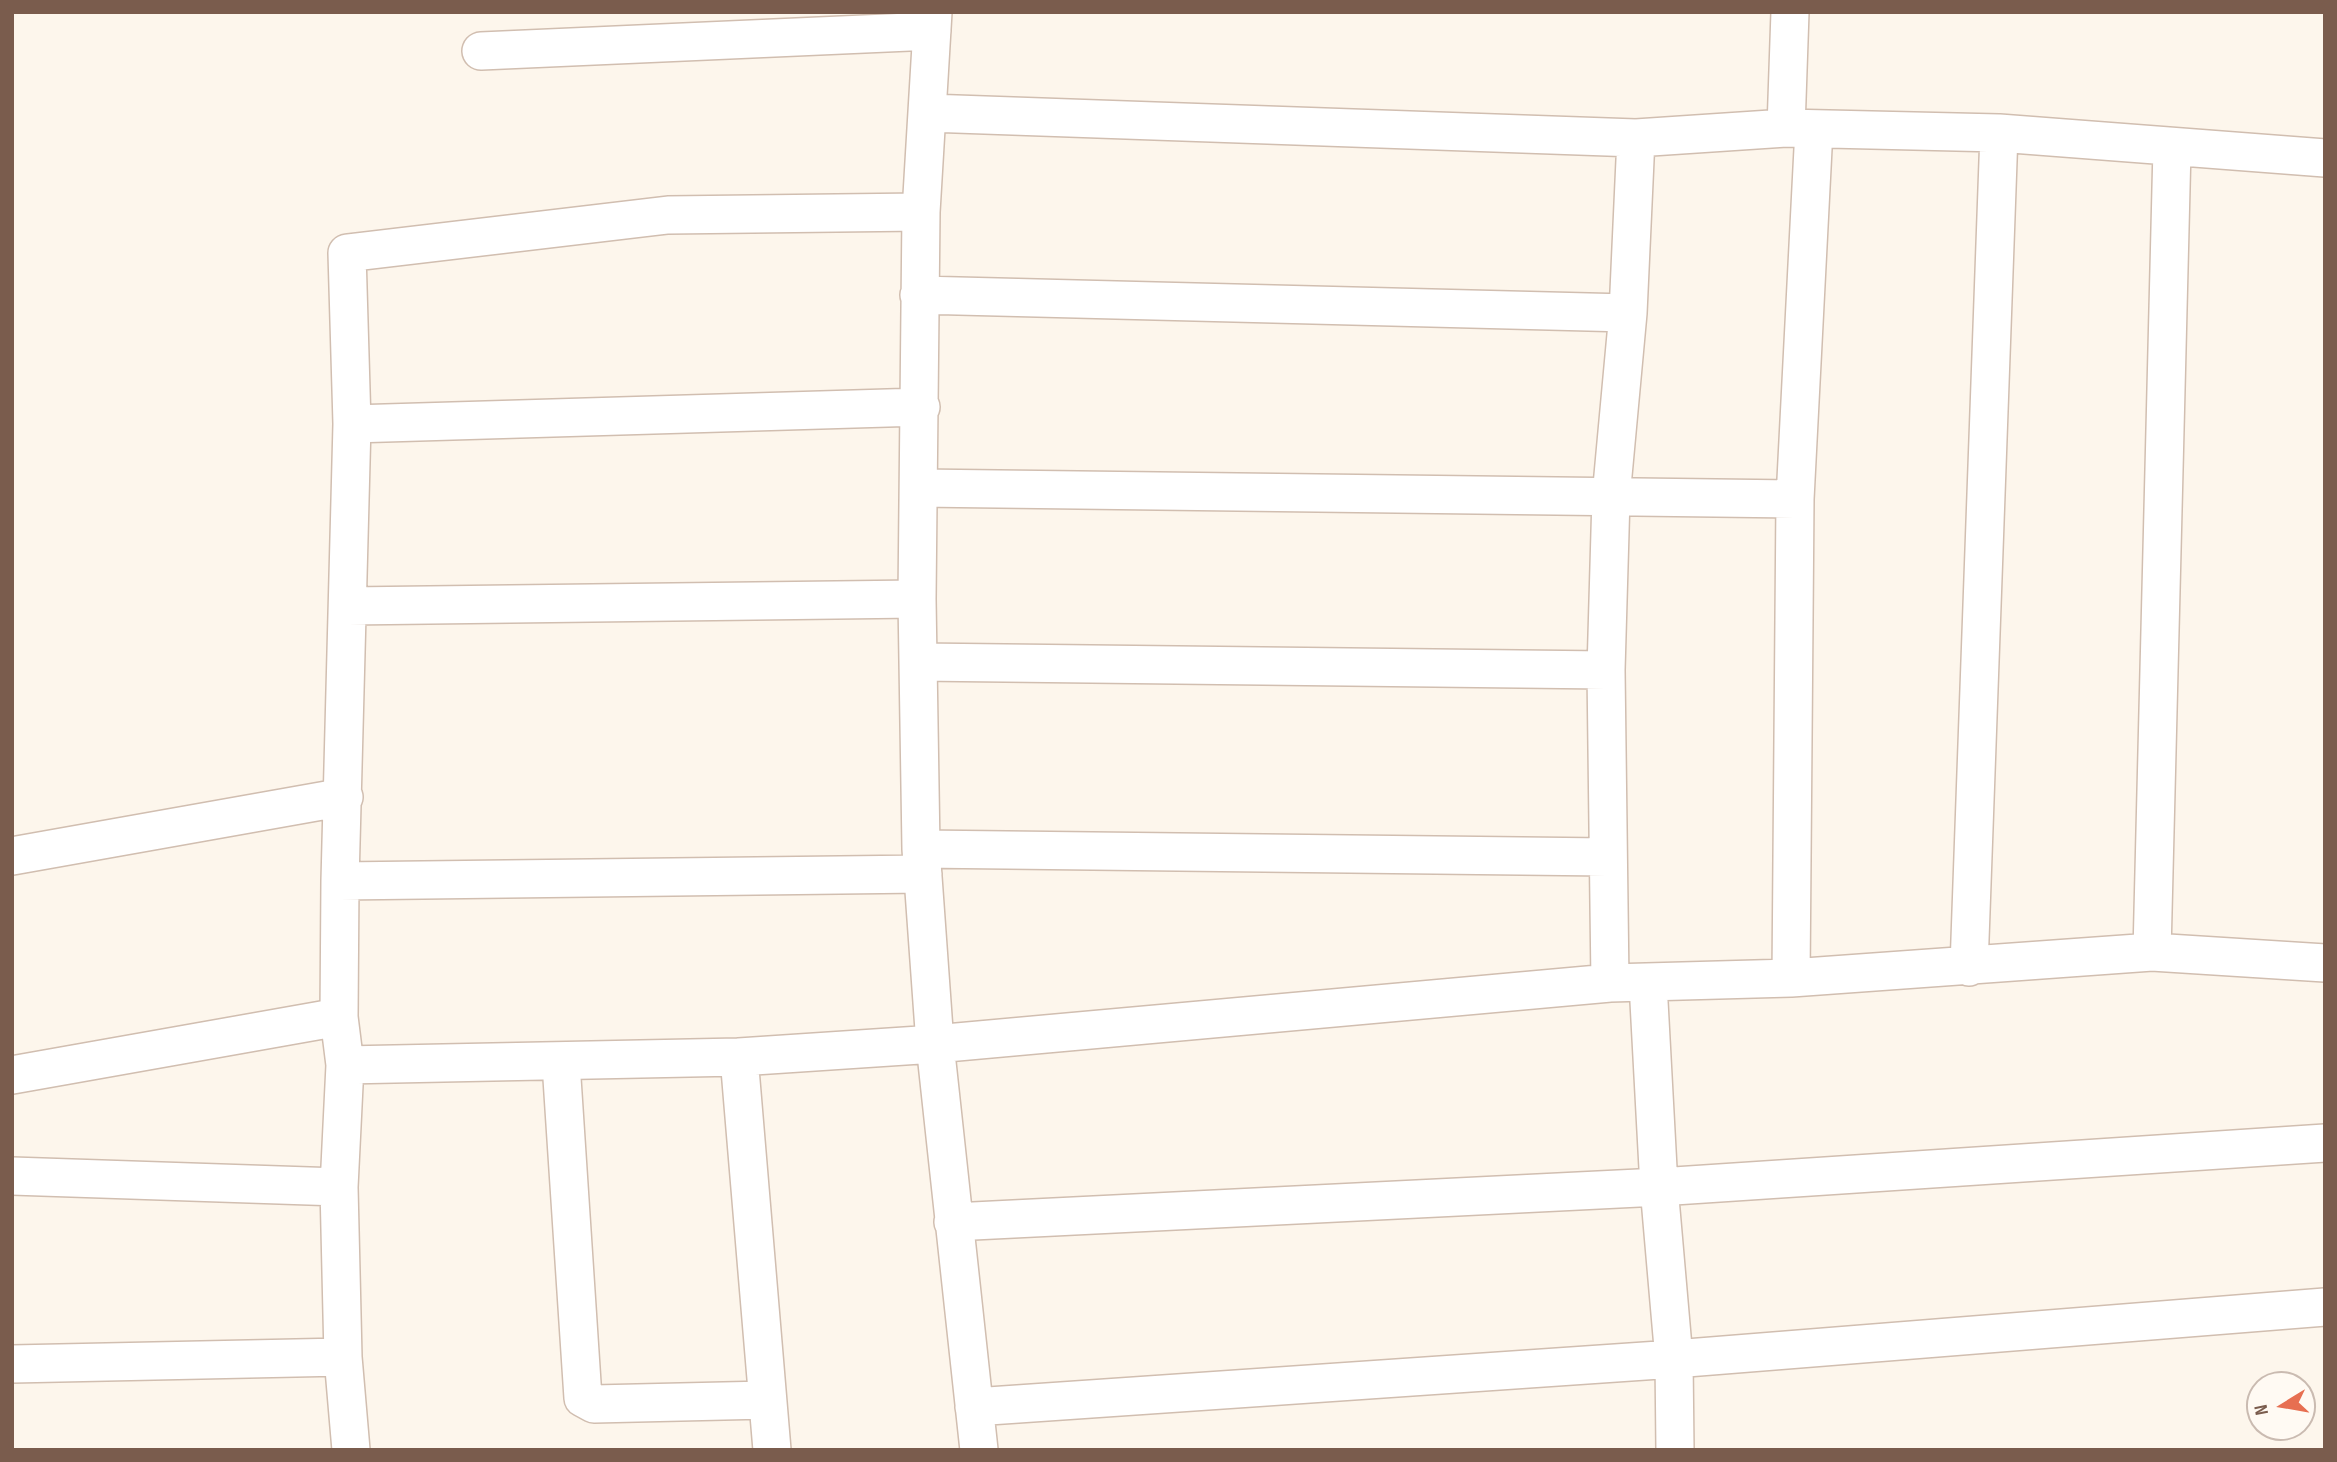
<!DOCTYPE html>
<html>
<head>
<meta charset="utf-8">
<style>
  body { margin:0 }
  #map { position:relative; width:2337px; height:1462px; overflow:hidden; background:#fdf6ec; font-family:"Sofia Sans Condensed",sans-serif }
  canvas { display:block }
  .frame { position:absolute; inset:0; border:14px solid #7a5c4d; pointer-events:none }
  .north { position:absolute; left:2246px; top:1371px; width:70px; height:70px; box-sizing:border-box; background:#fffaf3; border:2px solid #cabbb1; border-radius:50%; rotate:259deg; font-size:19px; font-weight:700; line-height:28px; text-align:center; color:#7a5c4d }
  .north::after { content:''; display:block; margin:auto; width:24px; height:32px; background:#e76f51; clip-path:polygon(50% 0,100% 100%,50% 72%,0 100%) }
</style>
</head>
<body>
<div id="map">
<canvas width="2337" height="1462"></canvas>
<div class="frame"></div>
<div class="north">N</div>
</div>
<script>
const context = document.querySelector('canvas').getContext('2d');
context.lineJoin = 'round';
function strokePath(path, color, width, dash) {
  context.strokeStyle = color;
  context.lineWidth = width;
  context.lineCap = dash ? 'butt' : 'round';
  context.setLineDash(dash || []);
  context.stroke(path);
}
const minor = new Path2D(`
  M481,51L932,31
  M928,113L1636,138
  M1786,128L1790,12
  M2325,158L1999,133L1786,128L1636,138L1628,313L1611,497L1606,670L1610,983L1791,978L2152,952L2325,963
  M921,212L933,12
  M919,295L1628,313
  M352,424L921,407
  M919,488L1795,499
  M348,606L917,599
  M919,662L1606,670
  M921,849L1607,857
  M12,856L344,797
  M340,881L923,874
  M2152,952L2172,148
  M1969,967L1999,133
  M1791,978L1795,499L1814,129
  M1648,983L1659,1187L1674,1359L1675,1450
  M739,1057L772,1450
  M561,1063L583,1398L594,1404L767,1400
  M345,1065L739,1057L935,1044L1610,983
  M12,1075L339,1017
  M12,1176L339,1187
  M953,1222L1659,1187L2325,1143
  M12,1364L343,1357
  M974,1407L1674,1359L2325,1307
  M351,1450L343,1357L339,1187L345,1065L339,1017L340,881L352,424L347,253L668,215L921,212L917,599L921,849L935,1044L979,1450`);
strokePath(minor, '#d1beb0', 40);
strokePath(minor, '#fff', 37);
</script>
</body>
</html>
